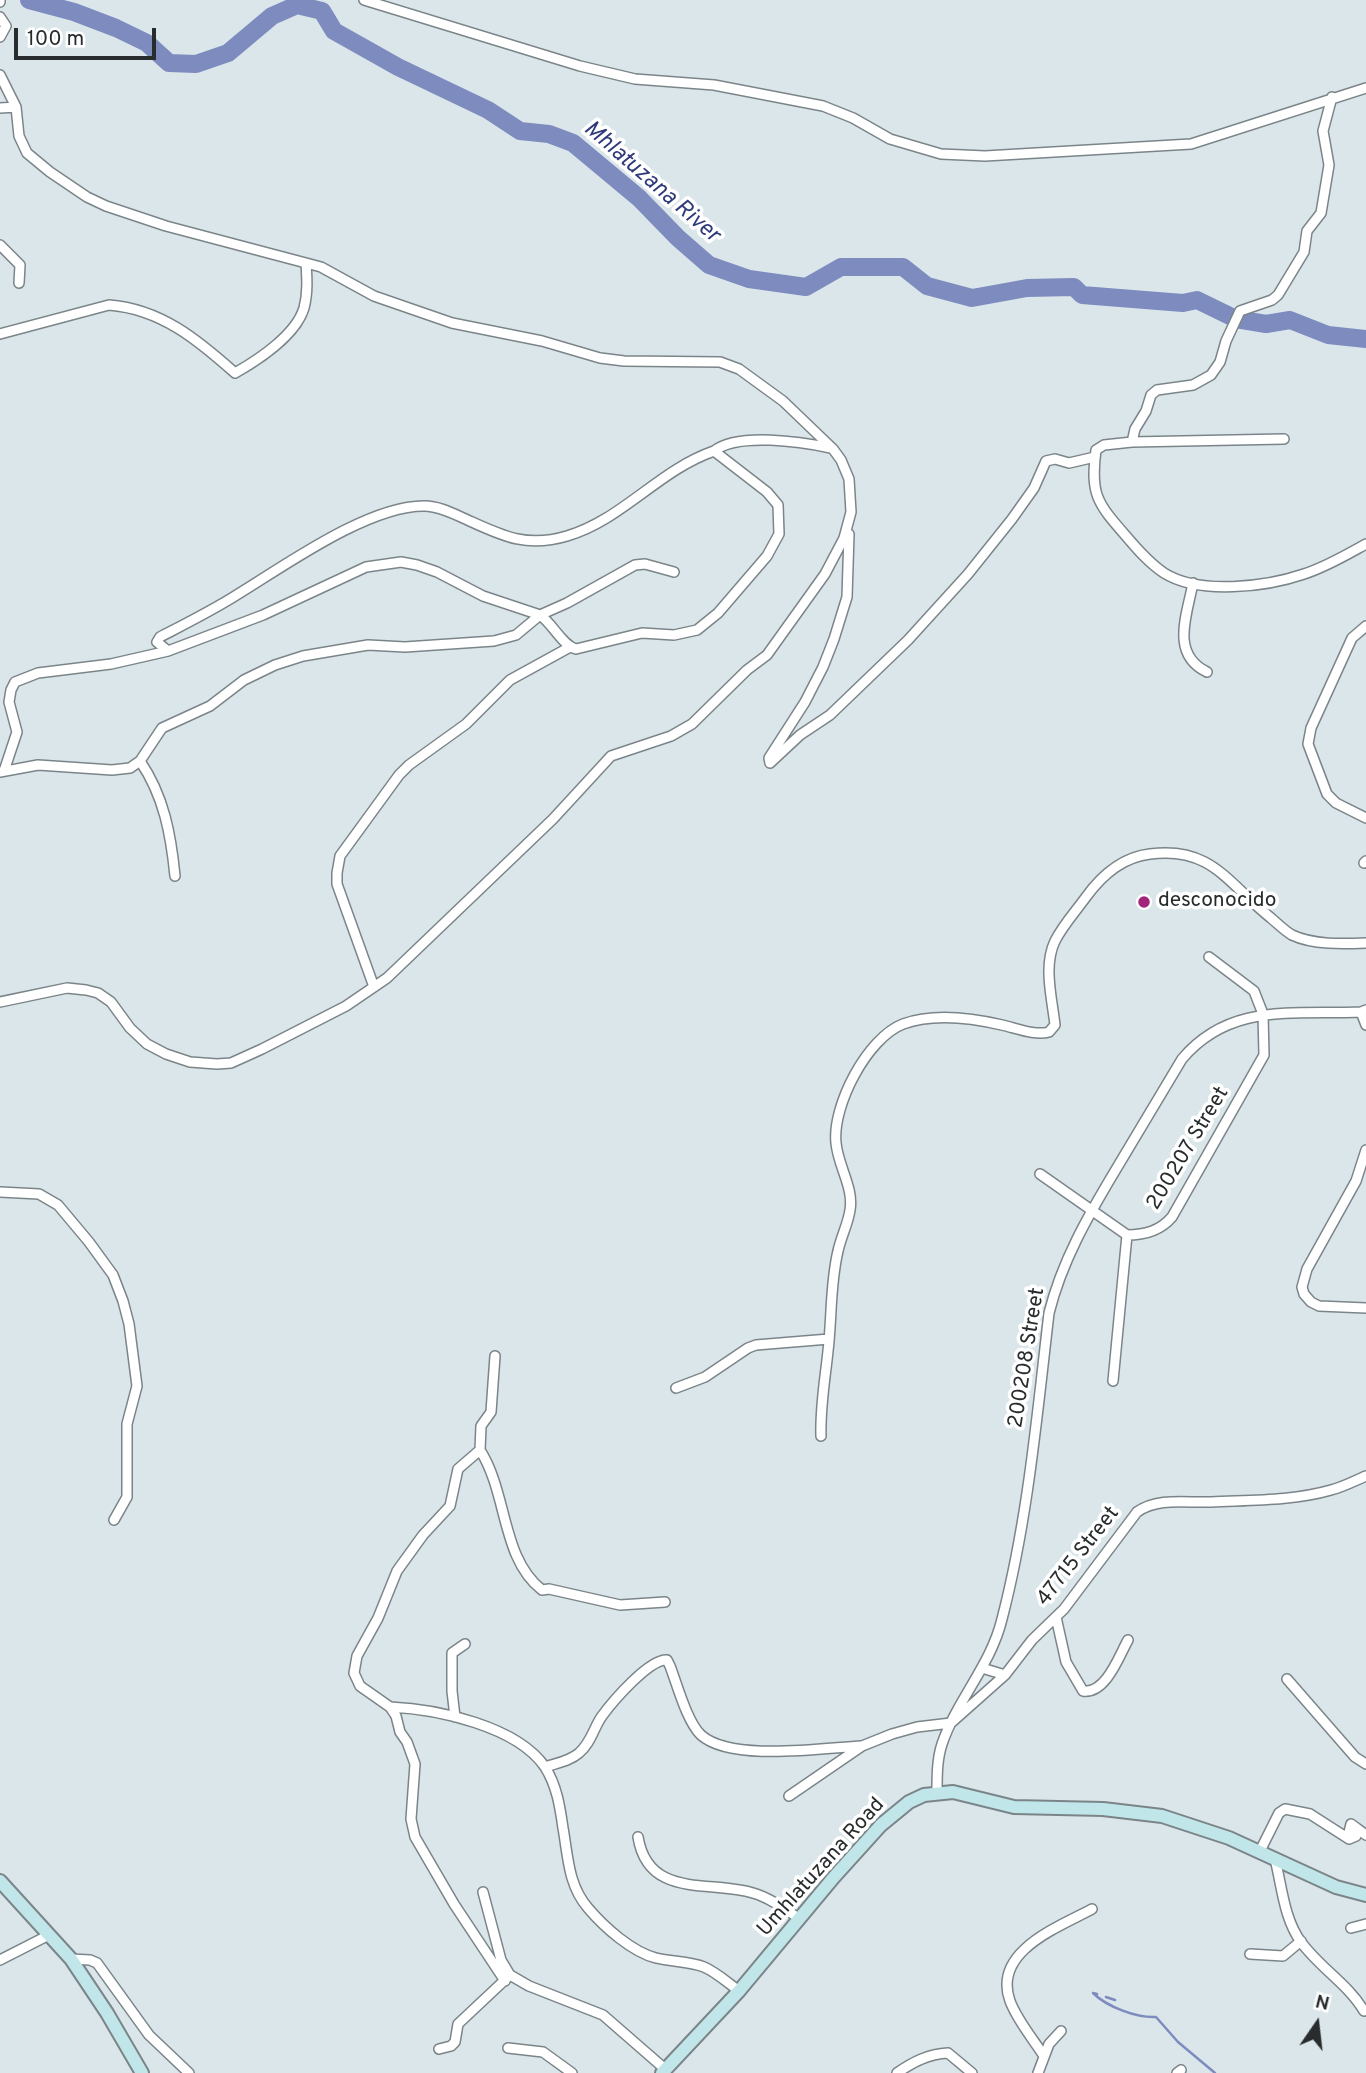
<!DOCTYPE html>
<html>
<head>
<meta charset="utf-8">
<style>
  body { margin:0 }
  #map { position:relative; width:1366px; height:2073px; overflow:hidden; background:#dbe6ea; font-family:Overpass,sans-serif }
  canvas { display:block }
  .north { position:absolute; left:1282px; top:1989px; width:70px; height:70px; -webkit-text-stroke:5px #fff; paint-order:stroke; rotate:14deg; font-size:19px; font-weight:700; line-height:28px; text-align:center; color:#282c2d }
  .north::after { content:''; display:block; margin:auto; width:24px; height:32px; background:#282c2d; clip-path:polygon(50% 0,100% 100%,50% 72%,0 100%) }
  .scale { position:absolute; left:14px; top:28px; width:142px; height:32px; box-sizing:border-box; border:4px solid #282c2d; border-top:0; padding-left:9px; font-size:21px; line-height:24px; white-space:nowrap; color:#282c2d; -webkit-text-stroke:5px #fff; paint-order:stroke }
</style>
</head>
<body>
<div id="map">
<canvas width="1366" height="2073"></canvas>
<div class="north">N</div>
<div class="scale">100 m</div>
</div>
<script>
const context = document.querySelector('canvas').getContext('2d');
context.lineJoin = 'round';
function strokePath(path, color, width, dash) {
  context.strokeStyle = color;
  context.lineWidth = width;
  context.lineCap = dash ? 'butt' : 'round';
  context.setLineDash(dash || []);
  context.stroke(path);
}
function write(font, color, halo, rows, align = 'center') {
  context.font = font + ' Overpass,sans-serif';
  context.lineWidth = 7;
  context.setLineDash([]);
  context.textBaseline = 'middle';
  context.strokeStyle = halo;
  context.fillStyle = color;
  for (const [text, x, y, turn = 0] of rows) {
    context.save();
    context.translate(x, y);
    context.rotate((+turn || 0) * Math.PI / 180);
    context.textAlign = isNaN(turn) ? turn : align;
    if (halo) context.strokeText(text, 0, 0);
    context.fillText(text, 0, 0);
    context.restore();
  }
}
const stream = new Path2D(`
  M1097,1994L1093,1993C1107,2007 1137,2018 1156,2017L1178,2042L1215,2073
  M1106,1997L1115,2000`);
const river = new Path2D(`
  M29,0L74,12L116,28L147,43L169,63L196,64L228,53L272,16L297,5L322,11L334,31L398,67L488,110L520,131L549,134L573,143L639,198L678,238L709,265L749,279L806,287L841,267H903L927,286L972,298L1027,288L1074,287L1082,295L1183,303L1197,300L1236,319L1266,324L1290,320L1328,335L1366,339`);
const street = new Path2D(`
  M364,0L580,66L635,79L714,85L823,106L853,118L890,139L941,154L985,156L1191,144L1366,88
  M0,2V0
  M0,17L6,26L0,37
  M0,75L16,107L19,136L27,153L50,172L87,197L106,206L166,226L321,267L374,296L452,323L542,341L600,358L624,361L720,362L739,369L783,401L833,449L841,460L849,479L851,512L844,538L825,574L767,655L747,670L692,724L671,736L611,756L553,819L387,978L346,1006L262,1049L231,1063L217,1064L190,1062L166,1054L147,1044L130,1028L111,1002L98,993L86,990L67,988L0,1002
  M1332,97L1323,131L1329,165L1321,213L1307,231L1304,252L1278,295L1272,300L1240,311L1226,341L1220,362L1211,375L1193,385L1157,390L1151,395L1146,411L1135,429L1132,442L1104,445L1096,450C1090,494 1097,503 1126,536C1137,549 1149,563 1164,573C1199,595 1266,587 1304,574C1326,567 1346,555 1366,544
  M0,108L16,107
  M0,245L20,265L19,283
  M0,334L109,305C161,309 198,340 235,373C258,360 296,335 304,308C308,293 307,278 306,263
  M1132,442L1284,439
  M849,534L847,597L834,639L823,667L805,702L769,758L770,763L800,735L830,715L908,640L968,574L1012,519L1034,488L1046,461L1055,459L1069,463L1095,457
  M1193,583C1187,615 1170,654 1207,672
  M1366,626L1352,638L1311,728L1308,744L1327,794L1336,803L1366,818
  M168,651L157,642L160,637C185,624 211,611 235,596C283,567 368,505 425,506C437,506 450,512 461,517C499,534 524,549 567,536C622,520 659,470 714,451
  M140,761C164,796 171,835 175,876
  M4,771L17,732L9,702L11,690L15,682L38,673L111,664L168,651L263,615L366,567L401,562L417,565L437,572L483,596L540,615L567,603L635,565L645,564L674,572
  M0,772L38,765L112,770L130,768L140,761L162,728L210,706L244,680L275,665L303,656L368,645L405,647L494,641L516,635L540,615C553,624 562,645 576,649L642,633L674,635L697,630L718,613L767,556L779,534L778,505L767,492L714,451C738,432 802,442 831,448
  M1364,863L1366,861
  M374,987L337,884V873L340,856L399,775L409,765L466,724L510,680L570,647
  M1361,1012L1366,1025
  M1366,1150L1356,1181L1307,1269L1302,1287L1304,1294L1311,1302L1319,1306L1366,1308
  M1040,1174L1127,1235C1145,1235 1160,1231 1172,1217L1264,1055L1263,1014L1254,991L1209,957
  M0,1192L39,1194L58,1205L89,1242L113,1275L123,1301L129,1324L137,1386L127,1424V1497L114,1520
  M495,1356L491,1412L481,1426L480,1450L458,1469L450,1506L423,1535L397,1571L378,1618L357,1656L354,1673L360,1686L390,1707L396,1716L400,1732L407,1742L415,1764L411,1819L415,1837L454,1904L505,1981
  M1113,1381L1127,1235
  M676,1388L705,1377L748,1348L756,1345L829,1339
  M821,1436C820,1407 825,1380 828,1351C832,1318 830,1284 838,1251C841,1237 848,1224 850,1210C854,1188 838,1166 836,1143C832,1106 867,1038 903,1024C933,1013 972,1018 1002,1025C1016,1028 1035,1036 1049,1032L1055,1025C1052,998 1043,966 1055,941C1063,925 1076,911 1086,897C1102,875 1123,857 1150,854C1212,846 1228,884 1271,918C1278,924 1285,931 1292,935C1313,945 1343,944 1366,943
  M480,1450C508,1494 501,1558 542,1590L549,1589L620,1605L665,1602
  M1056,1617L1066,1662L1083,1691C1106,1694 1119,1656 1128,1640
  M982,1668L1005,1675
  M1287,1679L1355,1757L1366,1764
  M390,1707C437,1709 517,1726 545,1767C557,1786 560,1807 563,1828C568,1856 568,1885 588,1908C604,1927 632,1952 656,1958C672,1962 689,1961 704,1967C716,1972 728,1983 739,1991
  M455,1717L452,1691V1653L465,1644
  M545,1767C557,1763 570,1761 579,1753C591,1743 594,1727 602,1716C613,1701 649,1659 667,1660L670,1666C677,1684 687,1722 701,1735C731,1762 823,1748 861,1746
  M937,1792C937,1776 937,1759 942,1744C957,1700 991,1665 1002,1619C1028,1519 1037,1415 1049,1313C1062,1261 1088,1216 1115,1171C1137,1134 1160,1096 1182,1059C1230,1002 1294,1015 1361,1012L1366,1010
  M789,1796L862,1746L892,1734L917,1727L951,1723L1005,1675L1032,1640L1064,1609L1137,1512C1158,1497 1187,1503 1211,1502C1250,1500 1293,1501 1331,1490C1343,1487 1354,1481 1366,1476
  M638,1837C648,1899 710,1880 753,1893C770,1898 785,1909 800,1919
  M1260,1851L1279,1813L1285,1809L1310,1814L1349,1839L1356,1836L1349,1832L1351,1824L1366,1835
  M1275,1859C1282,1887 1284,1919 1301,1942C1320,1968 1348,1984 1364,2011
  M483,1892L501,1960L510,1975L529,1986L603,2015L665,2069
  M1351,1928L1366,1924
  M1250,1954L1283,1956L1301,1941
  M71,1959L90,1960L97,1963L149,2035L189,2073
  M0,1960L49,1935
  M508,2048L543,2052L572,2073
  M439,2049L451,2046L455,2042L458,2024L507,1978
  M1044,2056C1033,2039 1017,2020 1010,2001C992,1951 1059,1927 1092,1909
  M897,2073C913,2062 928,2054 948,2053L972,2073
  M1038,2073L1049,2044L1061,2031
  M1177,2073L1181,2070`);
const secondary = new Path2D(`
  M0,1881L71,1959L107,2013L142,2073
  M662,2073L739,1991L834,1877L881,1825L909,1802L924,1795L953,1792L1014,1807L1103,1809L1162,1816L1229,1838L1336,1887L1366,1895`);
const markers = [
  [1144,902,7,"#a1257a"]
];
const poiNames = [
  ["desconocido",1158,902]
];
const streetNames = [
  ["200207 Street",1189,1149,-59],
  ["200208 Street",1028,1358,-81],
  ["47715 Street",1079,1557,-52],
  ["Umhlatuzana Road",822,1868,-48]
];
const waterNames = [
  ["Mhlatuzana River",651,183,41]
];
strokePath(stream, '#7e8bbf', 2.5);
strokePath(river, '#7e8bbf', 18);
strokePath(street, '#7b8589', 12);
strokePath(secondary, '#7b8589', 16);
strokePath(street, '#fff', 9);
strokePath(secondary, '#c1e6e9', 12);
for (const [x, y, r, color] of markers) {
  const dot = new Path2D();
  dot.arc(x, y, r, 0, 2 * Math.PI);
  context.fillStyle = color;
  context.fill(dot);
  strokePath(dot, '#fff', 2.5);
}
write('21px', '#282c2d', '#fff', poiNames, 'left');
write('21px', '#282c2d', '#fff', streetNames);
write('italic 23px', '#2f3a7b', '#fff', waterNames);
</script>
</body>
</html>
